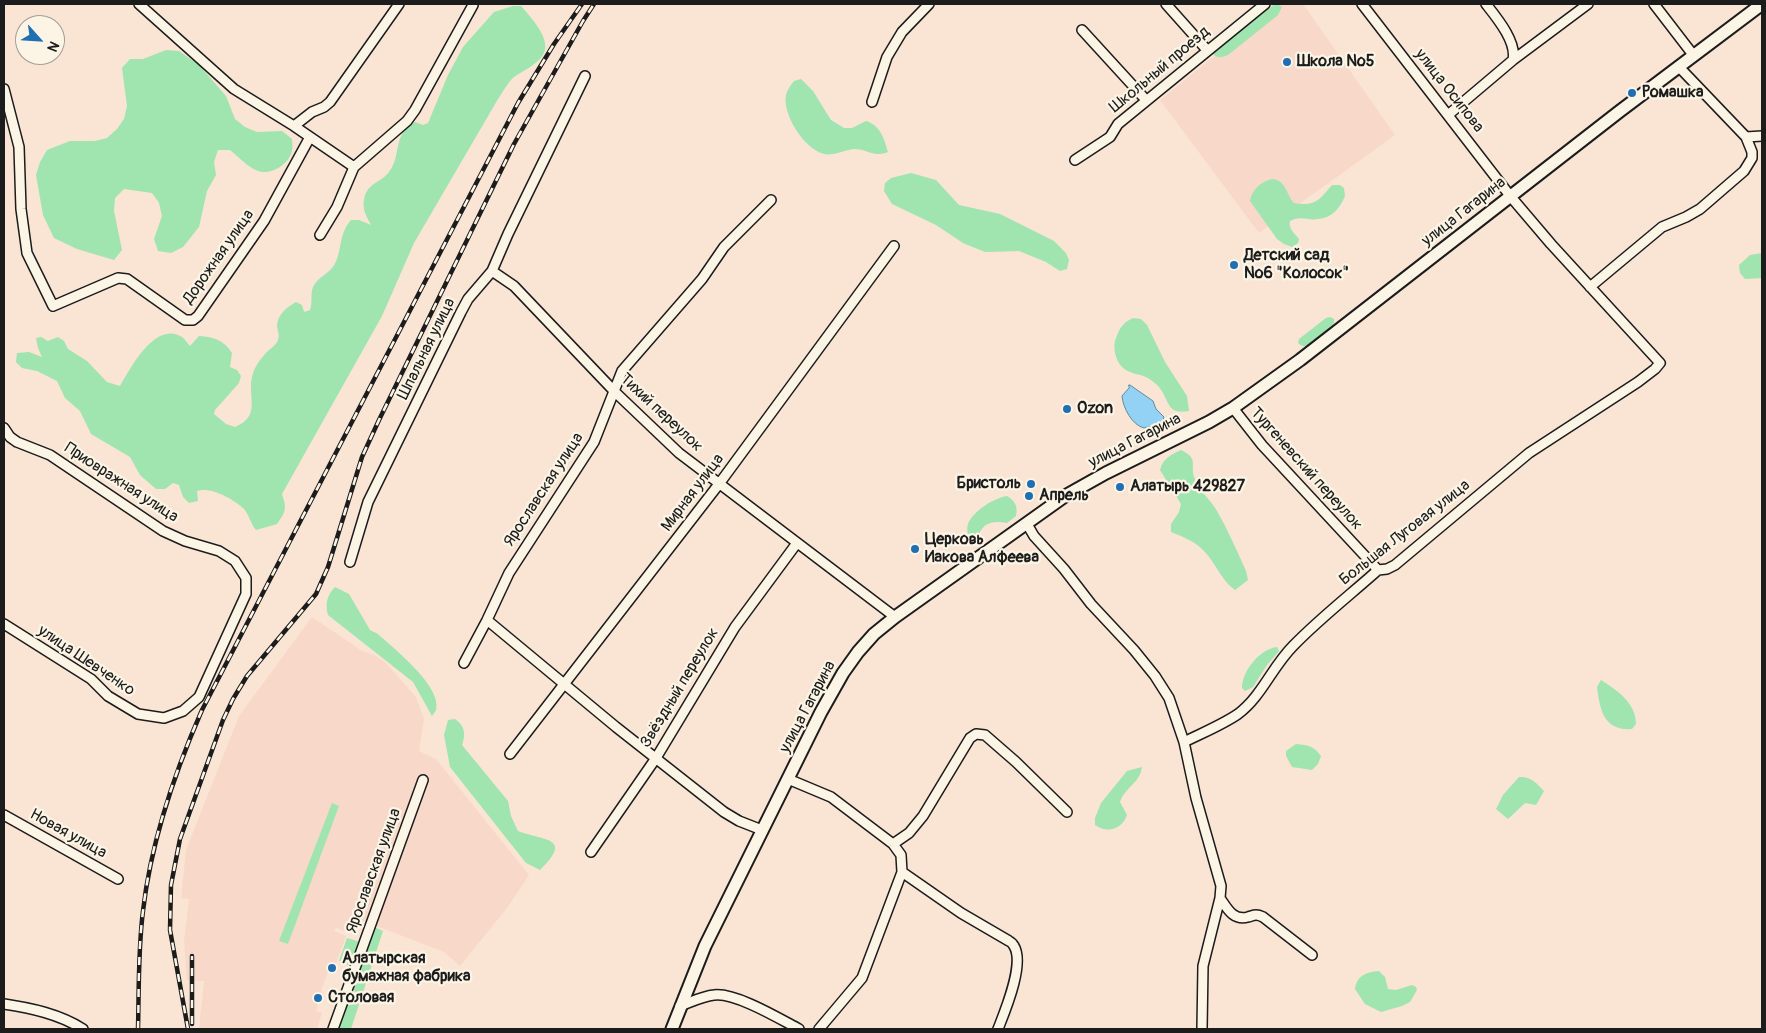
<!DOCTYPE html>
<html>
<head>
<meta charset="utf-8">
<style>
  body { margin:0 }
  #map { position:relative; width:1766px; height:1033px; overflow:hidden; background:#fae4d4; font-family:Pangolin,sans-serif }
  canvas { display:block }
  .frame { position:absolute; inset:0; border:5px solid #1c1c1c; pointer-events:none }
  .north { position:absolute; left:15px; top:15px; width:50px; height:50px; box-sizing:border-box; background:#fcf5e5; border:1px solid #a29e95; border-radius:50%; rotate:116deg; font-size:14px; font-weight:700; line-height:20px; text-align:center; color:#1c1c1c }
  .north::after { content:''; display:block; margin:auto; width:18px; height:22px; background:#1f6fb2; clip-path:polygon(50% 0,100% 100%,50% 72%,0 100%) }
</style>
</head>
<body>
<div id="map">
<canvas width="1766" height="1033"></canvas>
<div class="frame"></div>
<div class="north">N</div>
</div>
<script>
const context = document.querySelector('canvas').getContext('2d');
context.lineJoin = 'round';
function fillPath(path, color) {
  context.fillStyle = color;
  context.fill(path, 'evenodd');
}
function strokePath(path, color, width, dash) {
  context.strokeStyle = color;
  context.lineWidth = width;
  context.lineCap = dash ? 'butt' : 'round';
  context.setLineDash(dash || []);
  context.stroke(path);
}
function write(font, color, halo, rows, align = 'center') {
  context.font = font + ' Pangolin,sans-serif';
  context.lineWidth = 4.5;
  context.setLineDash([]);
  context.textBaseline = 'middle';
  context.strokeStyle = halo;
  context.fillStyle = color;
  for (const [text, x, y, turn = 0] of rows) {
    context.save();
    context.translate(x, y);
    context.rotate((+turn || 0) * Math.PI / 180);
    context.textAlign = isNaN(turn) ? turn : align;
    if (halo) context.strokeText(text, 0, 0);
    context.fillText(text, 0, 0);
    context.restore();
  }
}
const built = new Path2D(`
  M1279,4H1303L1395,135L1259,233L1160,100Z
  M312,617L362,651L374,655L385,662L416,697L424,719L419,751L436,759L529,875L507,908L460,966L444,952L356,918L350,933L336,928L334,931L346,936L332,974L328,972L322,988L316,1011L322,1013L317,1029H199L204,981L187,980L184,941L189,899L181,898L186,850L239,716Z`);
const green = new Path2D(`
  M1275,4L1279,5L1282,7L1278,15L1228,55C1222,57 1218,59 1213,54L1217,47Z
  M513,6H521C532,19 556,43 540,59C532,67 523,71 514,77C508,82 503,92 498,99L414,243L382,316L282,494C287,509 286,511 277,524L256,530C250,523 249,514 244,509C234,499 210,486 197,491L198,501L189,503L183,497L179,485L173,483L165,489H156L140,475L130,457L91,434L80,411L65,398L57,381L37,371L22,368L16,362L17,353L29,352L42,357L38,348L36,338L41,337L48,341L58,337L64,341L68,349L87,361L107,382L120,386C130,369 155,320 182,337C185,339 187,343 190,346L199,336C214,337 224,340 232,353L230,367L237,370L241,376L239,383L215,410L214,414L226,424L235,427C262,416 247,397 252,377C254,368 259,361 265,354C269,349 276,346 278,340C280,334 277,330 277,325C278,314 287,307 296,302L302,305L304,312L310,310C313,302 310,294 313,287C317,278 326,275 332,268C343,255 337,236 351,220H359L371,225C367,217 362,210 364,200C367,182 381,183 389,172C402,155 392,134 415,122L423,125L428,123L448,75L463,47L494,12Z
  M166,50L179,51L199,65L226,96L235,119L245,127L257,132L282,131L292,139C292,142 293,147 292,151C290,162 275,173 263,172C251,171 239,157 230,150H218L214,162L216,175L207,191L199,227L183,247L171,253L158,251L154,239L162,216L159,203L152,193L124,189L115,198L114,211L122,250L114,260L77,249L54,238L43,215L36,175L40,162L47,150L70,141H95L107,138L117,129L124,119L127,106L122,68L130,59H143Z
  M801,79L813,91L831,120L844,128H852L866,121C880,125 884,138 888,152C873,158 868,149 854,149C845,150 833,156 824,154C804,149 782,114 786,95C787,90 791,85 794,81Z
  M911,173L936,180L959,205L1000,214L1054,241L1066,253L1069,260L1067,269L1060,271L1046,262L1019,251L985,252L963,243L936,225L892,204L884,191L885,183L891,178Z
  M1272,179C1286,180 1286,194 1294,203C1315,207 1319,200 1332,185H1340L1344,188L1345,196C1340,208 1332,218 1318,219C1307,221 1302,215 1290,221C1288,228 1294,233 1299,239L1298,243L1292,247L1284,244L1277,239L1250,201C1252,189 1261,182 1272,179Z
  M1762,253V278L1745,279L1740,273L1739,265L1750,255Z
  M1330,317L1334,319V323L1332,326L1308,345C1304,347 1301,346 1298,343L1299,339L1326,318Z
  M1133,318L1141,319L1147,325L1165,362L1187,396L1189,411C1164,415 1171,399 1157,385C1144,372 1138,377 1126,370C1116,364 1112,348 1116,338C1120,328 1122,323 1133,318Z
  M1181,450C1200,459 1189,465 1195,479C1199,491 1211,500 1217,511C1228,530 1237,551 1246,571L1248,580L1235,590C1222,581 1216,564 1205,552C1196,542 1184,537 1171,532V524L1179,512L1181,504L1160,470C1163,458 1171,455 1181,450Z
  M1007,496C1015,501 1018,506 1016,516L1007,523C992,520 980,523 978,540H970C968,534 966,530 968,524C973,511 994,498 1007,496Z
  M335,587L349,594L370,630L378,634C393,648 443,687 436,710C435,712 433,714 432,716L413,682L328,615C325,604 327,595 335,587Z
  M1277,647L1279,651L1267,665L1253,687L1245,691L1242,688C1242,671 1260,649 1277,647Z
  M1601,680C1617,690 1636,703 1636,724L1632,729C1603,731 1600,709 1597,687Z
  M455,719C465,726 466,734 462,745L508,801L511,816L518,831C544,841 574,837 540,870L526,863L450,767L444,735L448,720Z
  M1296,744C1308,745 1314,746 1321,756L1318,764L1312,770L1292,767L1286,756V751Z
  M1142,767C1140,783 1125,787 1120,802L1127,815C1122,829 1108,834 1095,825V818L1101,803L1127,771Z
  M1519,777C1531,776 1536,783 1544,791L1536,805L1525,803L1508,819L1496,809L1503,795Z
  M332,803L339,806L288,944L279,941Z
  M372,926L383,931L351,1029H338L346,1006L352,1004L356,993L352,987Z
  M347,938L360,942L351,966L339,961Z
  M1379,971L1385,977L1388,989L1396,990L1412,985L1416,987L1417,990L1410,1002L1402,1006L1381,1012L1365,1004L1355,989C1357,975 1367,972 1379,971Z`);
const water = new Path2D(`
  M1129,385H1130L1153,401L1156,409L1164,417L1162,423L1144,428C1132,425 1123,408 1122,396L1129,388Z`);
const street = new Path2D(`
  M139,4L234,89L294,126L354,167
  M1166,4L1207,50
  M1486,4C1497,18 1517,42 1513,60
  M1654,4L1694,56
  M1082,30L1146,100
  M4,89L19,147L21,209L27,253L53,306L118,278L127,279L185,320H193L198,316L264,221L310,137
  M872,102L887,57L902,32L929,4
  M1448,115L1513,60L1588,4
  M294,126L312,112L324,107L330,102L399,4
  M1746,137L1762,136
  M1075,160L1110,137L1118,124L1265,4
  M320,235L337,207L354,167L407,121L415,110L473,5
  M492,271L514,286L615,392L679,453L895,617
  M1590,287L1662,227L1686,217L1700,209L1744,171L1752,158V152L1746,137L1679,67
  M1233,408L1262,445L1378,570
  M4,428L10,437L17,442L50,455L163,531L185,541L219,551L235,561L246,578V594L199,697L183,711L164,718L138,714L108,696L91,679L4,624
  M1027,524L1034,536L1064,569L1091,604L1134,650L1155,676L1169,698L1184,742L1196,798L1221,886L1220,898L1203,966L1202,1029
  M350,562L368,502L461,312L468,299L492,271L508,234L585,76
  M487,620L616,727L724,812L739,821L762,830
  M464,663L487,620L509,573L594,442L622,371L702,279L724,247L771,200
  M1184,742C1202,733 1222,725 1238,714C1262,696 1272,667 1293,646C1319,619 1350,595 1378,570L1387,569L1395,565L1529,453L1638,382L1655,369L1660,363L1551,244L1511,197L1362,4
  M510,754L719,484L894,246
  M788,779L831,797L893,844
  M4,815L118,879
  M591,852L656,758L735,627L797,543
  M902,872L961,913L1009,941C1011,942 1013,944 1014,946C1025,964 1005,1011 998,1029
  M1220,898C1227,908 1233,921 1248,917C1255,915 1256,914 1263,917L1312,955
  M4,1004C31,1008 59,1014 83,1029
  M680,1006C691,1002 703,996 714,995C735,992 780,1019 799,1029
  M333,1029L423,780
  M819,1029L862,978L902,872L901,855L893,844L909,833L923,816L970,738L976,734L985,735L1016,762L1067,812`);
const secondary = new Path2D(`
  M672,1029L705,946L821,712L843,673L858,652L874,634L895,617L1065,496L1106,473L1209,422L1233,408L1300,360L1620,111L1762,4`);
const rail = new Path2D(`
  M192,1024V956
  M138,1029C139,990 138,950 143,911C151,841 174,774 202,710L518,103L554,44L582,4
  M188,1029L170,930L171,885L180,839L223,720L233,699L247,676L316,594L328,567L362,457L379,420L514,144L583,21L594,4`);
const markers = [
  [1287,62,5,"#1f6fb2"],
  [1632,93,5,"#1f6fb2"],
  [1234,265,5,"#1f6fb2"],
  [1067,409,5,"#1f6fb2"],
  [1031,484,5,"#1f6fb2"],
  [1120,487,5,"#1f6fb2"],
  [1029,496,5,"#1f6fb2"],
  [915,549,5,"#1f6fb2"],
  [332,968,5,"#1f6fb2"],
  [318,998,5,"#1f6fb2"]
];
const poiNames = [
  ["Школа №5",1297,62],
  ["Ромашка",1642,93],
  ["Детский сад",1244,256],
  ["№6 \"Колосок\"",1244,274],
  ["Ozon",1077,409],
  ["Бристоль",1021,484,"right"],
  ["Алатырь 429827",1130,487],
  ["Апрель",1039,496],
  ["Церковь",925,540],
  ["Иакова Алфеева",925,558],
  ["Алатырская",342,959],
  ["бумажная фабрика",342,977],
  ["Столовая",328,998]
];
const streetNames = [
  ["Школьный проезд",1160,70,-40],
  ["улица Осипова",1449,91,52],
  ["улица Гагарина",1464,212,-38],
  ["Дорожная улица",219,257,-55],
  ["Шпальная улица",427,349,-64],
  ["Тихий переулок",661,413,43],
  ["улица Гагарина",1135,441,-27],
  ["Тургеневский переулок",1306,469,48],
  ["Приовражная улица",121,483,33],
  ["Ярославская улица",544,490,-57],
  ["Мирная улица",693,493,-53],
  ["Большая Луговая улица",1405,533,-38],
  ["улица Шевченко",86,661,34],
  ["Звёздный переулок",680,688,-59],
  ["улица Гагарина",808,707,-62],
  ["Новая улица",68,834,29],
  ["Ярославская улица",374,871,-70]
];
fillPath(built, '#f8d8c9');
fillPath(green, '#a0e4b0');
fillPath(water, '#93d2f4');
strokePath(water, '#63899e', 1);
strokePath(street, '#1c1c1c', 12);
strokePath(secondary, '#1c1c1c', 15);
strokePath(street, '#fcf5e5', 9);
strokePath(secondary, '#fcf5e5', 11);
strokePath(rail, '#1c1c1c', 4.5);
strokePath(rail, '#fcf5e5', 2.5, [8]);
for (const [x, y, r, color] of markers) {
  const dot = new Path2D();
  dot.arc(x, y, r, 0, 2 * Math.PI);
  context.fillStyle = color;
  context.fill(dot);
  strokePath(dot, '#fcf5e5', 2);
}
write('bold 16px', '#1c1c1c', '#fcf5e5', poiNames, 'left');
write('16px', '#1c1c1c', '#fcf5e5', streetNames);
</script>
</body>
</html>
